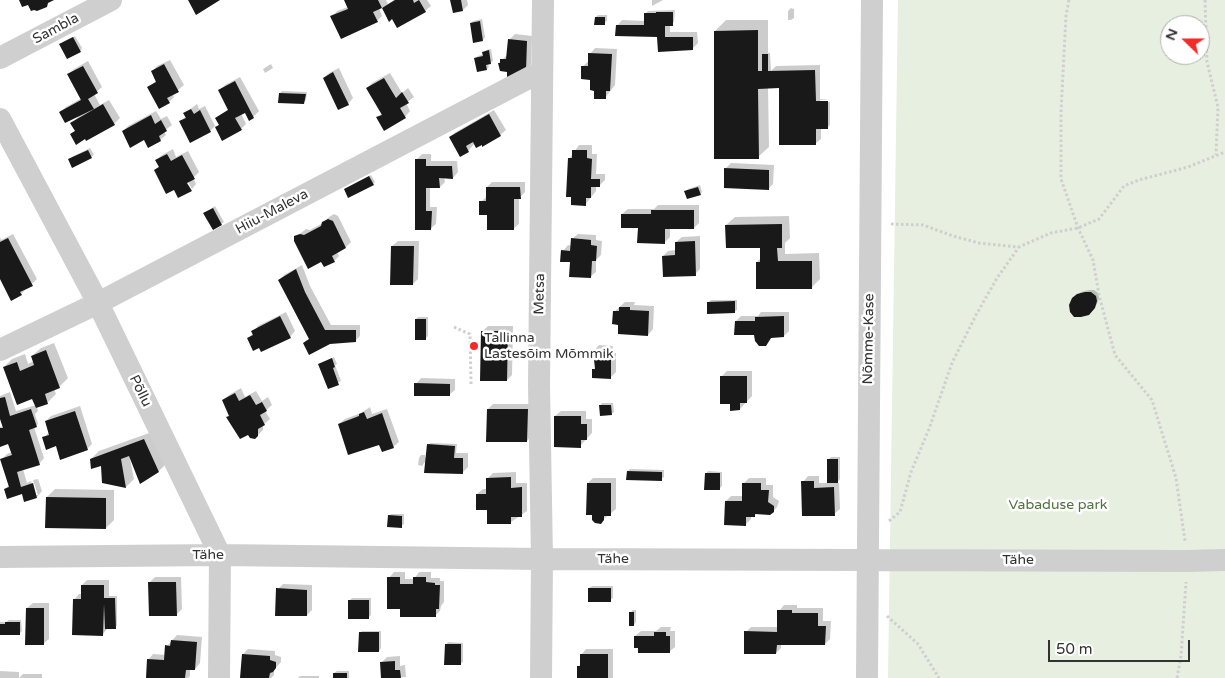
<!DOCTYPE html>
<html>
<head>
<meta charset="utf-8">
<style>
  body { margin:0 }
  #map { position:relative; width:1225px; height:678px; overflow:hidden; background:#fff; font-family:"Varela Round",sans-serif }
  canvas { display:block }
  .north { position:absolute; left:1160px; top:15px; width:50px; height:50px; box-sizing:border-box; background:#fff; border:1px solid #adadad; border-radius:50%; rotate:292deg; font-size:14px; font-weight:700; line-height:20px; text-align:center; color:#323232 }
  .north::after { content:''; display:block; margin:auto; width:18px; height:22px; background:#f42a29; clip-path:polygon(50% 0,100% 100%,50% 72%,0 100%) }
  .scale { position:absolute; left:1048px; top:640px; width:142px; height:22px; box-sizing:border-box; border:2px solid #323232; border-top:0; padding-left:6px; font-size:15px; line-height:18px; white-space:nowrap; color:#323232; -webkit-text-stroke:4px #fff; paint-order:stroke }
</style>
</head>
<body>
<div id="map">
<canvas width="1225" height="678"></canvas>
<div class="north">N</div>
<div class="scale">50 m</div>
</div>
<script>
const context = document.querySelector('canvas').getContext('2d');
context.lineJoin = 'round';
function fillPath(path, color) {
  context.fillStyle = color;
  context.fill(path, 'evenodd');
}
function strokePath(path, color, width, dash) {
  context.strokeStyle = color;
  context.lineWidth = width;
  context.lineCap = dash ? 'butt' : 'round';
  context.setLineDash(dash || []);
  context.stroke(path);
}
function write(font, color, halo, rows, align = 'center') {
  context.font = font + ' "Varela Round",sans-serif';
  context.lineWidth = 5;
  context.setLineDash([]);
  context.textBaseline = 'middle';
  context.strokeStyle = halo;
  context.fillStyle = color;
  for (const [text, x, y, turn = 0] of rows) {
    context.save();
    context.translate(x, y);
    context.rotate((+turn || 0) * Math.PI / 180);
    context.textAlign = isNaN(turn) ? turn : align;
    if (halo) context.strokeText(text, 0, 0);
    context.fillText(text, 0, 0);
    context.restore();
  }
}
const green = new Path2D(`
  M898,0H1225V678H888ZM1170,25H1200V55H1170Z`);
const shadow = new Path2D(`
  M346,0H386L388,4L394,0H427L431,6L425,11L392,18L390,20L383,7L379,8L382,16L377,21L332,17L337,11L348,7Z
  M451,0H467L468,5L463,10Z
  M652,0H663L652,6Z
  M791,8L794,9V18L791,20H788V11Z
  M675,10L674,22L670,25V32H697L698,43L692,49L659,36L617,26L622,20L645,21V14L648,11Z
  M598,15H607V21L604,23L596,17Z
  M482,19L485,37L483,40L471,23L473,21Z
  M726,20H768V53H770L771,71L776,66L820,65V99L830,100H820V102H830V125L827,128H821V139L815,144L780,87H768L769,147L758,157L715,31Z
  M515,34L532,36L531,64L525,70L499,63L507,55L510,39Z
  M75,36L82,48L80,51L63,42Z
  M595,48L617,49L615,85L605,98L583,66L589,61L590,54Z
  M491,49L493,61L488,64L489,67L487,69L475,58L478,56L484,54L486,50Z
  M170,60L184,85L173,94L174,97L169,102L149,87L157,80L152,72L157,66Z
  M88,61L102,87L94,94L100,105L109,100L120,118L114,124L85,138L71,135L76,130L72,123L80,115L60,112L66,107L82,98L69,74L74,69Z
  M271,64L273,68L265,73L263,69Z
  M339,68L353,98L348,104L324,78L329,73Z
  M390,73L402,93L408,88L414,97L406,103L410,111L405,117L377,118L382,113L367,88L372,83Z
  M240,77L259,111L253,117L245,111L241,113L246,124L241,129L217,127L220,124L216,118L229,109L219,91L225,85Z
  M282,91L307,92L306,100L304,102L280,93Z
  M197,104L199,109L205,106L215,126L210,131L180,122L186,116L185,113Z
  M494,110L506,130L500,135L475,143L468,151L450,137L456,132Z
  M156,111L161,119L167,116L172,125L164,131L166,135L160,140L123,131L128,126Z
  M579,145H592V154H597L596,174H605V180L600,185H596V191L585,205L569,159Z
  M90,148L94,155L91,157H72Z
  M173,149L176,157L188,151L199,172L193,178L196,184L192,189L185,176L174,188L155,170L159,166L156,160L162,155Z
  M422,154H431V161H457L458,172L453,178L444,177L445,182L440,187H430V207H437L436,224L430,229H416V160Z
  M731,163L774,165L773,184L768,189L726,168Z
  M371,175L375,182L373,184L346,189Z
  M492,182H525V192L519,198V224L513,229L488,213L481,202L486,197L487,187Z
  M700,185L702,192L700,194L686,191L688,189Z
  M658,205H699V223L694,228L670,227V237L664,243L639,227L622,214L628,209H654Z
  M215,206L224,222L221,224L205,213Z
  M334,214L338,216L351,242L346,247L337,252L339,256L334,261H321L296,237L306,229L310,230L323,223L329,217Z
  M789,216L790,238L785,243V254L819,253L820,279L812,287L757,262L761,258V247L726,225L735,217Z
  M13,234L37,279L21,294L0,277V237L1,240Z
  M578,234L596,235V240L602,241L601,255L596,260V272L590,277L571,261L563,251L568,245L572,246V239Z
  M700,236V269L695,274L663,256L668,251L676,250V242L682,237Z
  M398,241H419L418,279L413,284L392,246Z
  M302,265L310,286L331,325H360V336L355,341L310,338L279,280L284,275Z
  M1089,290H1094L1098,293L1099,298L1097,304L1088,314L1073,299L1081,292Z
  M711,300H737V310L734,312L709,302Z
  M625,302H635L634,305L654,306L653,329L648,335L620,324L614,312Z
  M286,312L295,331L290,337L249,338L258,326Z
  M761,312H789V331L784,336L772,337L765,344L755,334L736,321L741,316H758Z
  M418,317H428V336L426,338L416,319Z
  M488,326H513L512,375L507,380L482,332Z
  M54,343L68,378L59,387L54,389L56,394L48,402L37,407L38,411L35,414L38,424L34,427L44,458L39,464L23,469L27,483L31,481L35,495H38L33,480L38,479L42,491L37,497L5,489L10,484L2,459L7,454L12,452L9,443L0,445V427L4,426L0,415V396L10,392L16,411L36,405L33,397L4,367L12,359L25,354L28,364L34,361L32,356L41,348Z
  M599,345L613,346L612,353H616V372L611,377L593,370L596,367L594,351Z
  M334,357L337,364L335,365L341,381L329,387L320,364Z
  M727,371H752V396L740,409L731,403L721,377Z
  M421,378L455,379V390L449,395L416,384Z
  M241,388L245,397L256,391L262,401L268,397L272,405L265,411L270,419L263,425V430L255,438L230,416L223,400L229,395Z
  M602,403H613L614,412L611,414L600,406Z
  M493,404H532V435L527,441L488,409Z
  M80,406L92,444L87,449L56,445L44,438L49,432L46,421L51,416Z
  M370,407L372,414L387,409L399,442L393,447L339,424L345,419L361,413Z
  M561,411H586V419H592V433L580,446L555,416Z
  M152,432L167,463L159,471L130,459L134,479L126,487L103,464L91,459L99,451Z
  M431,443L457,444L456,453H468V467L462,473L425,462L422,466L418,465L419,458L421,455H425V458L428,455V445Z
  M831,457H840V479L837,483H839L840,509L834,514L803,482L808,476H819V483H828V460Z
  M630,469L664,470V477L661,479L628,471Z
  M708,471L722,472V486L719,489L706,474Z
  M516,472V483H527V511L511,522L488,509L477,494L483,489H488V478L493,473Z
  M593,478H616V509L600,522L588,483Z
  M749,478H766V485H773V497L779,501L777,507L772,513H757L754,516H751V519L746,524L726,501L731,496H744V483Z
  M55,489L114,490V520L106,528L47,497Z
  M391,514H404V524L401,526L389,516Z
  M394,572H405V579H414L419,572H431V578H440V581H444V602L441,606L440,611L435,616L401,608L389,578Z
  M155,577H181L182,609L177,614L149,583Z
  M87,580H109V596H117V625L115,628H108L103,634L74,600L79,594H82V585Z
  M283,584L312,585V610L307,615L278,589Z
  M592,586H613V598L610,600L589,588Z
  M352,598H371V615L369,617L349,601Z
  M33,603H49V639L43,644L27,608Z
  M784,605H797V608H823V621H831L830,639L825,644L781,643V648L776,653L746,632L751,627H778L779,611Z
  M633,610H636V622L634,625L631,612Z
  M9,620H21L22,631L19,634H0V622H6Z
  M661,627H671L670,631H675V647L669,652L635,636L641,631H656Z
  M362,631H381V648L379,651L360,633Z
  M177,635L202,637L200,663L195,669H190V676L188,678H147L148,660L153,654L166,655L167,646Z
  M448,642L463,643V662L460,664L446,645Z
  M248,649L275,651V655L281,657V662L274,670V675L271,678H241L243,654Z
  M586,649H613V678H578V667L581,664V655Z
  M400,656V666L405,665L406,677L382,678V662L387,657Z
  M0,671L19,672V678H0Z
  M337,671H349V678H334V673Z
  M23,674H42V678H19Z
  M300,676H319V678H298Z`);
const building = new Path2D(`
  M19,0H54L48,3L47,7L37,11L34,10L31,11L28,5L22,7Z
  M188,0H220L196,15Z
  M344,0H378L382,8L373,12L378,22L341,39L330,16L348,9Z
  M395,0H413L414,3L419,0L426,12L397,28L392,19L389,22L382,8Z
  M450,0H461L463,11L453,13Z
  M656,12H673V26H665V37H693V50L658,52L657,37L615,36L616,25H644V13H656Z
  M595,17H605V25H594Z
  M480,21L483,41L473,43L470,23Z
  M758,30V71H762V54H768V71L815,70L816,101H828V129H816V145H779V88L758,89L759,159H714V31Z
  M73,37L81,52L67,59L59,44Z
  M508,39L527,41L526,71L507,79V72L500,71L498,63H500V59H506Z
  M489,50L491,64L486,65L487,70L477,72L474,58L483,56L482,52Z
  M588,53L612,54L610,91H606V99H594V91L590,90V80L581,79V66H588Z
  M164,64L179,92L167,98L170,103L159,109L147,87L156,82L151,71Z
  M83,66L98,93L88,99L94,109L65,123L59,112L81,100L67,74Z
  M333,72L349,105L338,110L323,78Z
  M384,78L396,98L402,92L409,103L400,108L406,118L384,131L376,117L382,115L366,88Z
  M235,81L254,118L249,121L245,113L235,118L242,130L222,141L215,127L219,125L215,118L228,110L218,90Z
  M279,93L306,94L304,104L278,103Z
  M103,104L115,125L86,141L85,139L76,145L70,134L75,131L70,123Z
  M191,109L194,114L200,110L211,132L190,143L179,121L186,118L183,113Z
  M489,114L501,136L482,147V145L476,148L473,142L466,146L469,152L460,157L449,137Z
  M151,115L155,124L161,120L167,131L159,136L161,141L148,148L144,140L130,148L122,131Z
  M88,150L92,158L72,168L68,159Z
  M572,150H587V158L592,159L591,179H600V187H591V198H586V206L571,205V197H566L568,158H572Z
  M167,154L171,161L182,155L195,179L187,183L192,191L178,198L174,190L166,194L154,170L159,167L155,160Z
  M415,159H426V166H452L453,179L439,178L440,188H426V211H432L431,230H415Z
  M724,168L769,170V190L724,188Z
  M369,176L374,185L348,198L344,189Z
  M486,187H520L521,199H514V230H487V215H479V201H486Z
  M698,187L701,195L687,199L684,191Z
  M213,208L222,225L213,230L203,213Z
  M651,210H694V229H665V244L637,243L638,228H621V214H651Z
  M328,219L333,221L346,248L332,256L335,262L324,267L321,262L308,269L294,241V236L300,234L304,235L321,226L322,222Z
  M782,224V248H777L778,261H812V289H756V262H760V248H726L725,225Z
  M8,238L33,286L20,292L22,295L11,301L0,279V242Z
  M571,238L591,240V245L597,246L596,261H592L591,278L569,277L570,262H560L561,250L570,251Z
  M695,241L696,276L663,277L662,256L675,255V242Z
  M391,246H414L413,285H390Z
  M296,269L305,292L325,330H356V342L330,344L309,355L303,343L309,339L278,280Z
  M1085,292H1091L1096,296L1097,301L1095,308L1089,315L1081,317H1074L1070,312L1069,305L1072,298L1077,294Z
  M735,301V313L707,314V302Z
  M619,307H630V310L649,311L648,336L618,334V325L612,324L613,311H619Z
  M280,316L291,338L261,352L259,348L253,351L247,338L253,335L251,331Z
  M784,316V337L771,338L766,346H759L755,341L754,335H734L735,321H755V317Z
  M415,319H426V340H415Z
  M481,331H508L507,381H480Z
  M46,350L60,388L45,394L48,404L36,408L32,399L17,405L3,367L17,362L20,371L34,365L31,356Z
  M592,350H608V358H611V379L592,378V369H595L594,359H592Z
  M332,358L335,367L333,368L339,385L328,389L318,364Z
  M720,376H747V403H740V410L730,411V404H720Z
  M414,383L450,384V396H414Z
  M235,393L239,401L250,395L256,405L262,402L267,411L260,415L265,425L258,429V436L255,439L250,438L248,435L240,439L226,417L229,416L222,400Z
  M5,397L10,416L31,409L37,427L29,430L40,465L17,472L21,487L33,483L37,498L24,502L22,494L7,499L4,489L9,487L0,459L12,455L8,444L0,447V428H3L0,419V398Z
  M599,405H611L612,415L600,416Z
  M487,409H528L527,442H486Z
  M75,411L88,450L60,460L56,446L46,450L42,437L49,435L45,421Z
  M364,412L367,419L382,413L394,448L382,452L379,445L348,455L338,424L359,416V414Z
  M554,416H581V424H587V440H581V448L554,447Z
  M144,439L159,472L140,484L129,456L121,459L126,488L102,483L101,466L91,469L90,459Z
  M427,444L455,446L454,458H463V474L424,473Z
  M827,459H838V483H827Z
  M627,471L662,472V481L626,480Z
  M705,473H720V490H704Z
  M511,477V488L522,487V517H511V524H487V510H476V494H486V478Z
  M801,481H814V488L834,487L835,516H802Z
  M587,483H611V516H604V520L601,524L595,523L592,520V515H586Z
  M742,483H761V490H769L768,502L774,506V512L770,515L755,514V517H746V526L724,525L725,501H742Z
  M46,497L106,498V529L45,528Z
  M388,515L402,516V528L387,527Z
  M387,577H400V584H413V577H426V582L435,583V585H440L439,609H436V617H400V609H387Z
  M148,582H176L177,616H149Z
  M81,585H104V598H115L116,629H105L104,604L103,636L72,635L73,599H81Z
  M276,588L307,590V616H275Z
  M588,588H611V602H588Z
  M348,600H369V619H348Z
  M26,608H44V645H25Z
  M777,610H792V613H818V626H826L825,645H777L776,654H744V631L777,632Z
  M629,612H634V626H629Z
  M5,622H20V635H0V624H5Z
  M359,632H379V652H358Z
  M654,632H666V636H670V653H638V648H634V636H654Z
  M171,640L197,642L195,670H186L185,678H146L147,659L164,660L165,645L170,646Z
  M445,644H461V665H444Z
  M242,654L270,656V660L276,662V668L273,672L270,673L269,678H240Z
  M580,654H608V678H577V666H580Z
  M395,661V670H400L401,678H381L380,662Z
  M333,673H347V678H333Z`);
const path = new Path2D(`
  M1069,0L1066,16L1061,112V179L1078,228L1093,260L1099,295L1115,355L1152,400L1176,478L1185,541
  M1205,0L1207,62L1218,107L1216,155
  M891,224L923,225L953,236L979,243L1019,247L1051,233L1078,228L1099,219L1124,186L1139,180L1188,167L1225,152
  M454,327L470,334L471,384
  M889,521L900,512L911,472L929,429L952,363L976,315L997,278L1019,247
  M887,616L918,644L939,678
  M1177,678L1181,656L1186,582`);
const minor = new Path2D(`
  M0,58L111,0
  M0,119L98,303L220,555L219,678
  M0,350L98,303L542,71
  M0,557L220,555L542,559L1187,561L1225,560
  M541,678L542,559L539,384L543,0
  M867,678L872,0`);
const markers = [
  [474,346,5,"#f42a29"]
];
const streetNames = [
  ["Sambla",56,29,-28],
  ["Hiiu-Maleva",272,212,-28],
  ["Metsa",540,294,-89],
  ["Nõmme-Kase",869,339,-89],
  ["Põllu",140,391,64],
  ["Tähe",208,555],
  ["Tähe",613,559],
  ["Tähe",1018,560]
];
const poiNames = [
  ["Tallinna",484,338],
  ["Lastesõim Mõmmik",484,354]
];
const parkNames = [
  ["Vabaduse park",1058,505]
];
fillPath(green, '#e7efe0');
fillPath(shadow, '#0003');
fillPath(building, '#191919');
strokePath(path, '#cfcfcf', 3, [2.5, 2.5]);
strokePath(minor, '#cfcfcf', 22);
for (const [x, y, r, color] of markers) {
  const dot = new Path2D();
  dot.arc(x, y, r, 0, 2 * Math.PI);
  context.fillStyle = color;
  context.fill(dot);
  strokePath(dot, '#fff', 2);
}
write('14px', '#323232', '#fff', streetNames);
write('14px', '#323232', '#fff', poiNames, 'left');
write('14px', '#50733a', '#fff', parkNames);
</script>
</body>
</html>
